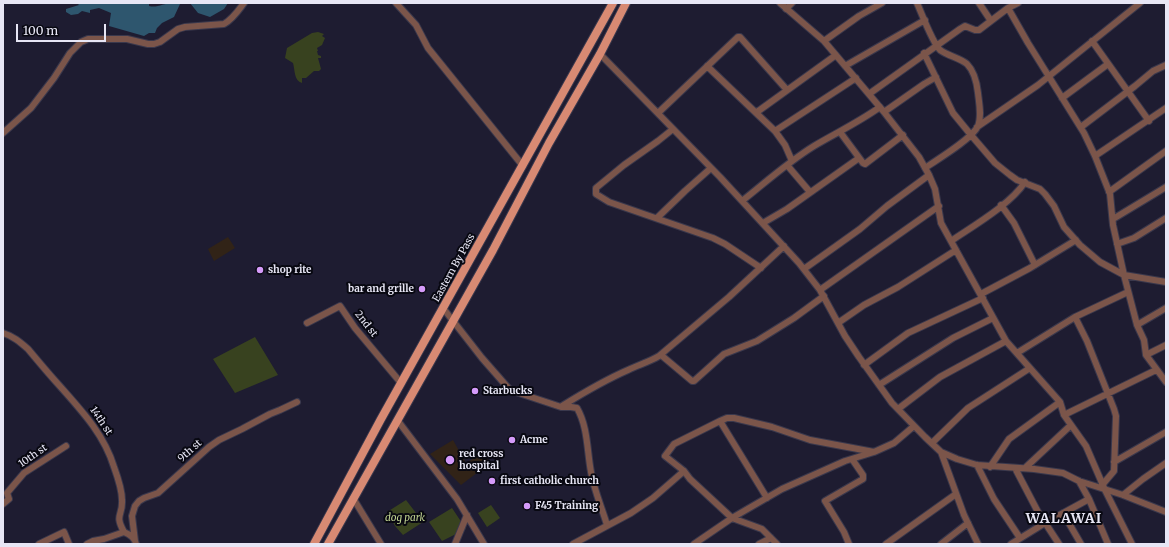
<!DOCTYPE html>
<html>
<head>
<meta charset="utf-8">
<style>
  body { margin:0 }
  #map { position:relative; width:1169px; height:547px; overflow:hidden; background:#1e1c31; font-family:Merriweather,serif }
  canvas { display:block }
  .frame { position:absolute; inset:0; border:4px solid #e7e6f5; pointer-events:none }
  .scale { position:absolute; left:16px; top:24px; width:90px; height:18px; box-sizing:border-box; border:2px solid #e7e6f5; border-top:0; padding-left:5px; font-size:12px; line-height:14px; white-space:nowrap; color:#e7e6f5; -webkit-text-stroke:3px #080811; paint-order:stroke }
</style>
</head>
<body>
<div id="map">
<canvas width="1169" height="547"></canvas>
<div class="frame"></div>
<div class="scale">100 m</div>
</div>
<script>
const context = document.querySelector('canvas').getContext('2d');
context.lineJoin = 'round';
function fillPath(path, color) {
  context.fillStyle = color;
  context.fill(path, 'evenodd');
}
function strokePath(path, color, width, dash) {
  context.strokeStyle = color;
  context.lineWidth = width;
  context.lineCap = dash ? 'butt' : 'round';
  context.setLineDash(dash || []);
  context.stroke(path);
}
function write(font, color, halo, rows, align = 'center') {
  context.font = font + ' Merriweather,serif';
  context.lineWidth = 4;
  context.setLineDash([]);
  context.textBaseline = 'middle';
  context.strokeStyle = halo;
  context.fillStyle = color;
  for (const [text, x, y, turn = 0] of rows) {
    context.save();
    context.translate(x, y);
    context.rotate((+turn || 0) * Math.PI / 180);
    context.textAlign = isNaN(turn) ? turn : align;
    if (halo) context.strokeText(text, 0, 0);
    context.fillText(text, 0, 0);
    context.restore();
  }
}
const industrial = new Path2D(`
  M228,237L235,248L214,261L208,249Z
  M453,440L466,463L484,452L490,463L461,485L430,454Z`);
const green = new Path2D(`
  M318,32L324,34L322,36L325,38L322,45L317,48L318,51H317L318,55L321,56V58H318L321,69L319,71H314L306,78H302V83C294,81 295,70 293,63L285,58L287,48L312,33Z
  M255,337L278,375L235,393L213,359Z
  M406,500L423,522L403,535L395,526L387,512Z
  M491,505L500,518L487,527L478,513Z
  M452,508L466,529L442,541L429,522Z`);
const water = new Path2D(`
  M77,3H149V6C159,9 166,0 180,4L174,17L162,23L157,28L155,33H149L144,36L109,26L111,13L99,8L90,10V13L82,11L78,14L71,15L66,12V9L79,5Z
  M190,3H228L224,9L210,17L198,13Z`);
const minor = new Path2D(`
  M396,3L416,25L428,48L523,166
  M780,3L824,41L884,112L919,157L929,175L935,189L941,223L1006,341L1060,402L1064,415L1086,446L1105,490L1132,544
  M917,3C922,14 932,42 940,50C948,56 960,58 967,64C974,71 977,84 978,93C979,103 982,116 978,126C972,139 938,159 925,168
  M979,3L991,21
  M1008,8L1028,43L1084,133L1095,156L1110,194L1113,225L1124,275L1137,325L1144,340L1146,355L1166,382
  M786,9L792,3
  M824,41L859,16L882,3
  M1092,41L1149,121
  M924,53L953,113L971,135L995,163L1010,175L1017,180L1040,189L1045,194L1054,206L1064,227L1080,245L1100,262L1124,275L1166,282
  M600,54L720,177L799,263L820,290L845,336L859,357L892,403L925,437L941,452L957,459L977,465L1034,469L1063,473L1079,481L1123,495L1166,512
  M707,66L775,131L785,145L792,161
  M845,66L925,20
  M869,94L960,29L965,26L975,30H979L1008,8L1018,3
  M1062,98L1108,64
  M757,112L836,55
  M884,112L924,84L936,77
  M658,113L738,37H740L787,90
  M977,127L1038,85L1140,3
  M1081,127L1135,86L1153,71L1166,65
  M673,129L658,141L624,165L596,188V194L609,202L713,238L725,244L761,268
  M775,131L856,78
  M840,132L863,163L865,164L903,135
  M3,133L31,108L54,78L70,53L81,42L88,39H127L148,44H154L160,42L178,29L185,27L224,24C233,19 238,11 244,3
  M1095,156L1166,108
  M787,165L810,192
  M1109,192L1166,151
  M742,201C766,182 788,162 814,146C836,133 859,122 880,107
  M1001,205L1014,223L1035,265
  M657,218L685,191L711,168
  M1113,219L1166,187
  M763,223L787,209L859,158
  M951,241C973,226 1011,204 1025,182
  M1117,244L1134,238L1166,218
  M804,269L860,229L887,206L929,175
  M820,290L939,206
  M981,294L1030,268L1076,240
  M443,308L482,358L510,390L561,407H571L577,408C588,427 587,451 591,472C594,490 602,508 607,525
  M1075,317L1087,341L1114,409L1116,416L1114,471L1103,484
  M307,323L340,306L355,328L401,383
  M838,323L864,305L898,287L956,250
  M1137,325L1166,308
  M3,333C13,336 20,342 28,349C38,361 48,373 58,384C81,410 104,434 114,467C118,478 122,489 122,500C123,516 114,514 124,532C129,534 135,538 136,544
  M1017,353L1075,317L1128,292
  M661,355L692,381H694L724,354L757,341L794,318L824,296
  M1146,355L1166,345
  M864,365L908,333L983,298
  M879,385L953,338L993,318
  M562,406C583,393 605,380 628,370C638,365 649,362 659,356L729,297L784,246
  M898,409L940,377L1006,341
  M1064,415L1156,370
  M398,421L457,499L484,544
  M720,421L767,498
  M932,443L968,408L1030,368
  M941,452L964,515L978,544
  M1114,462L1166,432
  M977,465L994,499L1020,538
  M990,467L1009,439L1060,402
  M1015,468L1038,512L1059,544
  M1025,468L1071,425
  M1079,481L1089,499L1108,544
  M1123,495L1143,479L1166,463
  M353,498L381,544
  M3,504L9,499L7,493L24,473L66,446
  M1063,513L1081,544
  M135,541L132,516L135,506L139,501L144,498L158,493L209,447L219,440L242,429L270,414L280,410L297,402
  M39,544L64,532L69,544
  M87,544L93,541L104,539L124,532
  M455,544L467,515
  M573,544L631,513L653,498L684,471
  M694,544L732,518L782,489L845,461L874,452L894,443L914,426
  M759,544L771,538
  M777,544L762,529L732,518L690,479L684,471L665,456L674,444L720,421L727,418H734L772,427L810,440L874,452
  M849,544L844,532L825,501L863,479V475L852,459
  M886,544L956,494
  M941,544L968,523
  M1011,544L1045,523L1089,499`);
const major = new Path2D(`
  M314,544L381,419L613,3
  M328,544L493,250L549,143L600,54L626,3`);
const markers = [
  [260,270,4,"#d59bfa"],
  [422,289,4,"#d59bfa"],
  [475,391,4,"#d59bfa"],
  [512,440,4,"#d59bfa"],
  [450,460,5,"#d59bfa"],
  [492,481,4,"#d59bfa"],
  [527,506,4,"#d59bfa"]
];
const streetNames = [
  ["Eastern By Pass",454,268,-61],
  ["2nd st",366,324,52],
  ["14th st",101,421,56],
  ["9th st",190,451,-42],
  ["10th st",33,456,-35]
];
const poiNames = [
  ["shop rite",268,270],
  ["bar and grille",414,289,"right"],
  ["Starbucks",483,391],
  ["Acme",520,440],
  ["red cross",459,454],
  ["hospital",459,466],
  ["first catholic church",500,481],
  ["F45 Training",535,506]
];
const parkNames = [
  ["dog park",405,518]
];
const districtNames = [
  ["WALAWAI",1064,519]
];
fillPath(industrial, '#312317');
fillPath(green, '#38421f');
fillPath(water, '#2e566e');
strokePath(minor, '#3a384c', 8);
strokePath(major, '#3a384c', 10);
strokePath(minor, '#7b554a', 6);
strokePath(major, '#d88a73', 8);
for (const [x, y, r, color] of markers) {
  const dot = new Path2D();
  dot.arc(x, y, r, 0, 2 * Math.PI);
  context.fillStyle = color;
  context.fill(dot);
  strokePath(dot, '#080811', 1.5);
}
write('10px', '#e7e6f5', '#080811', streetNames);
write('bold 10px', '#e7e6f5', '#080811', poiNames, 'left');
write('italic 10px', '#c1d492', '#080811', parkNames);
context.letterSpacing = '1px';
write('bold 14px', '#e7e6f5', '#080811', districtNames);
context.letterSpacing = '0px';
</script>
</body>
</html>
